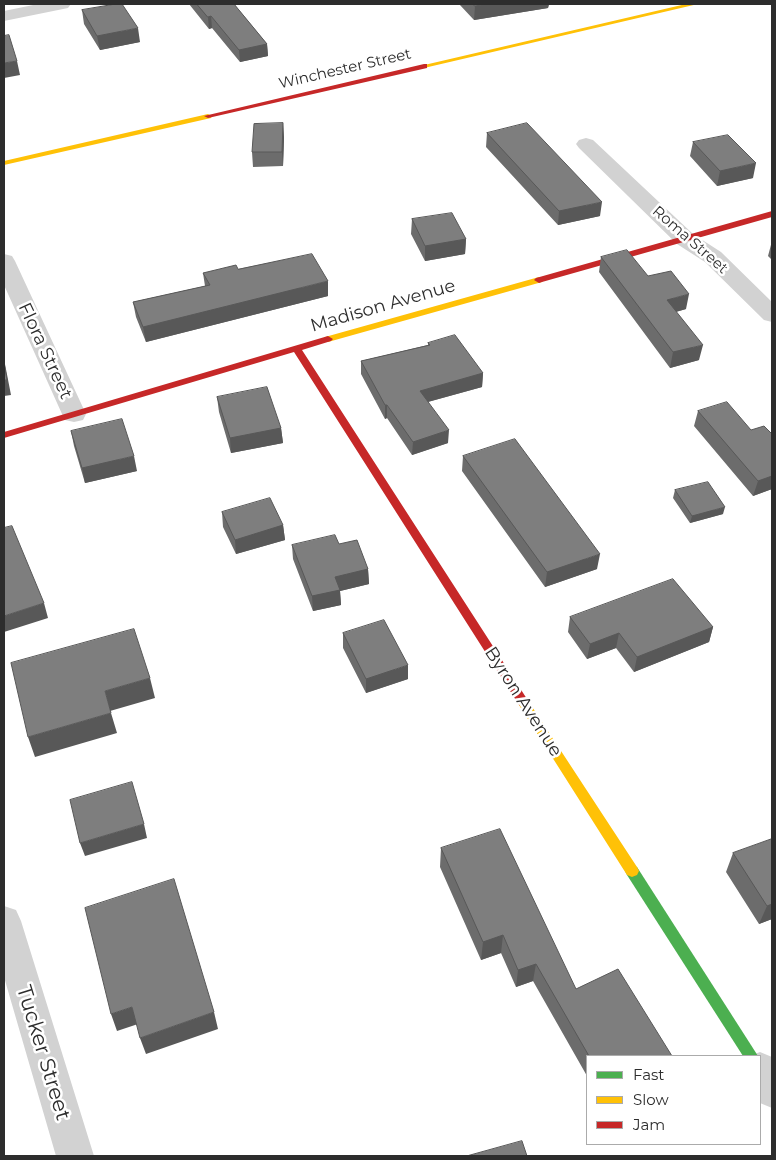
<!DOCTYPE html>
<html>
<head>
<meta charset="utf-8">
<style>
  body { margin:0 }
  #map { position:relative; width:776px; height:1160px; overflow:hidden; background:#fff; font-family:Montserrat,sans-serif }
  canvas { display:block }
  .frame { position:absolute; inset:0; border:5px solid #2d2d2d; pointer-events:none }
  .legend { position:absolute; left:586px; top:1055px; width:175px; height:90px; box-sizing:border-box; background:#fff; border:1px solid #ababab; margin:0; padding:6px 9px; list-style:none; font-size:15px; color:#2d2d2d }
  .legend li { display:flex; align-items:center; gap:10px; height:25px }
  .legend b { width:25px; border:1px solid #ababab }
</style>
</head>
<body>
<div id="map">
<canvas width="776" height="1160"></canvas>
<div class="frame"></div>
<ul class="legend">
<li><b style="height:6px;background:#4caf50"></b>Fast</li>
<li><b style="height:6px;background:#ffc107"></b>Slow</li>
<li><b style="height:6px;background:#c62828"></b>Jam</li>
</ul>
</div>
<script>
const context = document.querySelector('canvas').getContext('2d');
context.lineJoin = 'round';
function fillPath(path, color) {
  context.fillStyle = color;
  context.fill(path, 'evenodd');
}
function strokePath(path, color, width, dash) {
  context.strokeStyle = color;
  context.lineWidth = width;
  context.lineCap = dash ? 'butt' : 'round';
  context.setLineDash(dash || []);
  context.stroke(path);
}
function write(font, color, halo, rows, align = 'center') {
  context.font = font + ' Montserrat,sans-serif';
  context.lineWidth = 5;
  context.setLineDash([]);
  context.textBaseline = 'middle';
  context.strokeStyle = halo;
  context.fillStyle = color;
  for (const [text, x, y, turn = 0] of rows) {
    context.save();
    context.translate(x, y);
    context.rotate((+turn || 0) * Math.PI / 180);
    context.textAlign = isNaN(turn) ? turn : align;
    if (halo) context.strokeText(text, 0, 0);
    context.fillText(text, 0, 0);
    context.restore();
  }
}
const street = new Path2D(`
  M38,4H71L68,8L4,21V11Z
  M586,138L593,140L693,234L721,252L772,302V322L764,320L705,262L677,244L579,148L576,144L579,140Z
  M4,254L12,256L15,261L86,414L83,420L74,422L65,420L62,414L4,285Z
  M4,906L16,910L21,921L94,1156H56L4,977Z
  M760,1052L772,1057V1108L760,1103V1056H750Z`);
const fast = new Path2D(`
  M632,865L637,867L758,1056H743L627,875L625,871L627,867Z`);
const slow = new Path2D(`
  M686,4H698L424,68L420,66Z
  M208,114L212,116L211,118L4,165V161Z
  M539,277L544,280L542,282L328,342L323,339L325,337Z
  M523,697L527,699L637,867L639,871L637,875L632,877L627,875L519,705L517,702L519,699Z`);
const jam = new Path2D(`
  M424,64H427V68L208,118L204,116Z
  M772,211V217L542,282L539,283L534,280L536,278Z
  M328,336L333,339L331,341L302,350L527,699L529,702L527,705L523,707L519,705L294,352L4,438V432Z`);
const wall = new Path2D(`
  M189,4H234L267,44L268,56L240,62L212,28L209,29Z
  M459,4H549L548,8L474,20Z
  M82,10L140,42L100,50L84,24Z
  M283,123L284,138L283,166L253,167L252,152Z
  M487,133L600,216L558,225L486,147Z
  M693,142L753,178L717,186L690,156Z
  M412,219L466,239L465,254L425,261L411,234Z
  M772,241V260L768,256Z
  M601,257L648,276L686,309L676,312L699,360L670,368L599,272Z
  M238,269L328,296L146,342L136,317L133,302L205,286L203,273Z
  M428,343L483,373L482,387L428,402L448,443L412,455L387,418L385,419L361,374V361L428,345Z
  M217,397L281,428L283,443L231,453L219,412Z
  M698,411L751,430L772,434V489L753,496L694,426Z
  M71,431L137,471L85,483L74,446Z
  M463,456L597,569L545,587L462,471Z
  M675,490L723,514L690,523L673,498Z
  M222,512L283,525L285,540L236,554L223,527Z
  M339,544L368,569L369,584L340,591L341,605L313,611L293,559L292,545Z
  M570,617L713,627L709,642L634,672L616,648L587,659L568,632Z
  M343,633L408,679L366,693L343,648Z
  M772,839V919L759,924L726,872L733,853Z
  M441,848L576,989L672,1056H587V1076L533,981L516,987L501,953L481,960L440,867Z`);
const shadedWall = new Path2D(`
  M488,4H549L548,8L474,20L475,6Z
  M211,16L212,28L209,29L208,17Z
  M138,28L140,42L100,50L97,36Z
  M267,44L268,56L240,62L239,50Z
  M17,61L20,75L4,78V63Z
  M283,123L284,138L283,166L282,152Z
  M756,163L753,178L717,186L720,171Z
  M602,202L600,216L558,225L559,211Z
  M466,239L465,254L425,261V246Z
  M328,281V296L146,342L143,327Z
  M689,294L686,309L664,315L667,300Z
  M703,345L699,360L670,368L673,352Z
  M4,359L11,395L4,396Z
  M483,373L482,387L420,404V391Z
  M385,405H387V418L385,419Z
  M281,428L283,443L231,453L230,438Z
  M449,430L448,443L412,455L413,442Z
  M134,456L137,471L85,483L82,468Z
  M772,476V489L753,496L758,481Z
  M725,507L723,514L690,523L692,516Z
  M283,525L285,540L236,554L235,540Z
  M600,554L597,569L545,587L547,572Z
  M368,569L369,584L340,591L341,605L313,611L312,596L335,577Z
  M44,603L48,618L4,632V616Z
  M713,627L709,642L634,672L637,657Z
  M619,633L616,648L587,659L590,644Z
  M408,665V679L366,693V679Z
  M150,678L155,698L110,711L105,691Z
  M111,713L117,733L35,757L28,737Z
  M144,824L147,838L85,856L80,843Z
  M772,904V919L759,924L767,906Z
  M503,935L501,953L481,960L483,942Z
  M536,964L533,981L516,987L518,970Z
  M132,1007L138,1024L117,1031L111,1014Z
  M214,1012L218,1029L146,1054L140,1038Z`);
const building = new Path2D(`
  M116,4H122L138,28L97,36L82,10Z
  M197,4H234L267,44L239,50L211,16L208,17Z
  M473,4H488L475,6Z
  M9,35L17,61L4,63V36Z
  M283,123L282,152H252L254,124Z
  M527,123L602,202L559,211L487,133Z
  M728,135L756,163L720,171L693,142Z
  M452,213L466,239L425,246L412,219Z
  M627,250L648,276L671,271L689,294L667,300L703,345L673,352L601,257Z
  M312,254L328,281L143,327L133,302L210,285L203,273L236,265L238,269Z
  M455,335L483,373L420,391L449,430L413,442L387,405H385L361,361L430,345L428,343Z
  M4,363L7,380H4Z
  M267,387L281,428L230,438L217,397Z
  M727,402L751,430L764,426L772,434V476L758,481L698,411Z
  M122,419L134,456L82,468L71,431Z
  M515,439L600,554L547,572L463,456Z
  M708,482L725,507L692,516L675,490Z
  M270,498L283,525L235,540L222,512Z
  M12,526L44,603L4,616V528Z
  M335,535L339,544L357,540L368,569L335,577L340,590L312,596L292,545Z
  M673,579L713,627L637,657L619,633L590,644L570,617Z
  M384,620L408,665L366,679L343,633Z
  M134,629L150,678L105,691L111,713L28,737L11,663Z
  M132,782L144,824L80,843L70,800Z
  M500,829L576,989L618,969L672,1056H589L536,964L518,970L503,935L483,942L441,848Z
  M772,839V904L767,906L733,853Z
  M174,879L214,1012L140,1038L132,1007L111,1014L85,908Z
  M522,1141L527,1156H467Z`);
const farStreetnames = [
  ["Winchester Street",345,69,-13],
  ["Roma Street",690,240,41]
];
const streetNames = [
  ["Madison Avenue",383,306,-16],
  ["Flora Street",45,351,65],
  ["Byron Avenue",523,702,57]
];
const nearStreetnames = [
  ["Tucker Street",43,1053,73]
];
fillPath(street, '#d2d2d2');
fillPath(fast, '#4caf50');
fillPath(slow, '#ffc107');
fillPath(jam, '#c62828');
fillPath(wall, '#6c6c6c');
fillPath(shadedWall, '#585858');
fillPath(building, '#7e7e7e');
strokePath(building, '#585858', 1);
write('15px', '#2d2d2d', '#fff', farStreetnames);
write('18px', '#2d2d2d', '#fff', streetNames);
write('21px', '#2d2d2d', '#fff', nearStreetnames);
</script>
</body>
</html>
